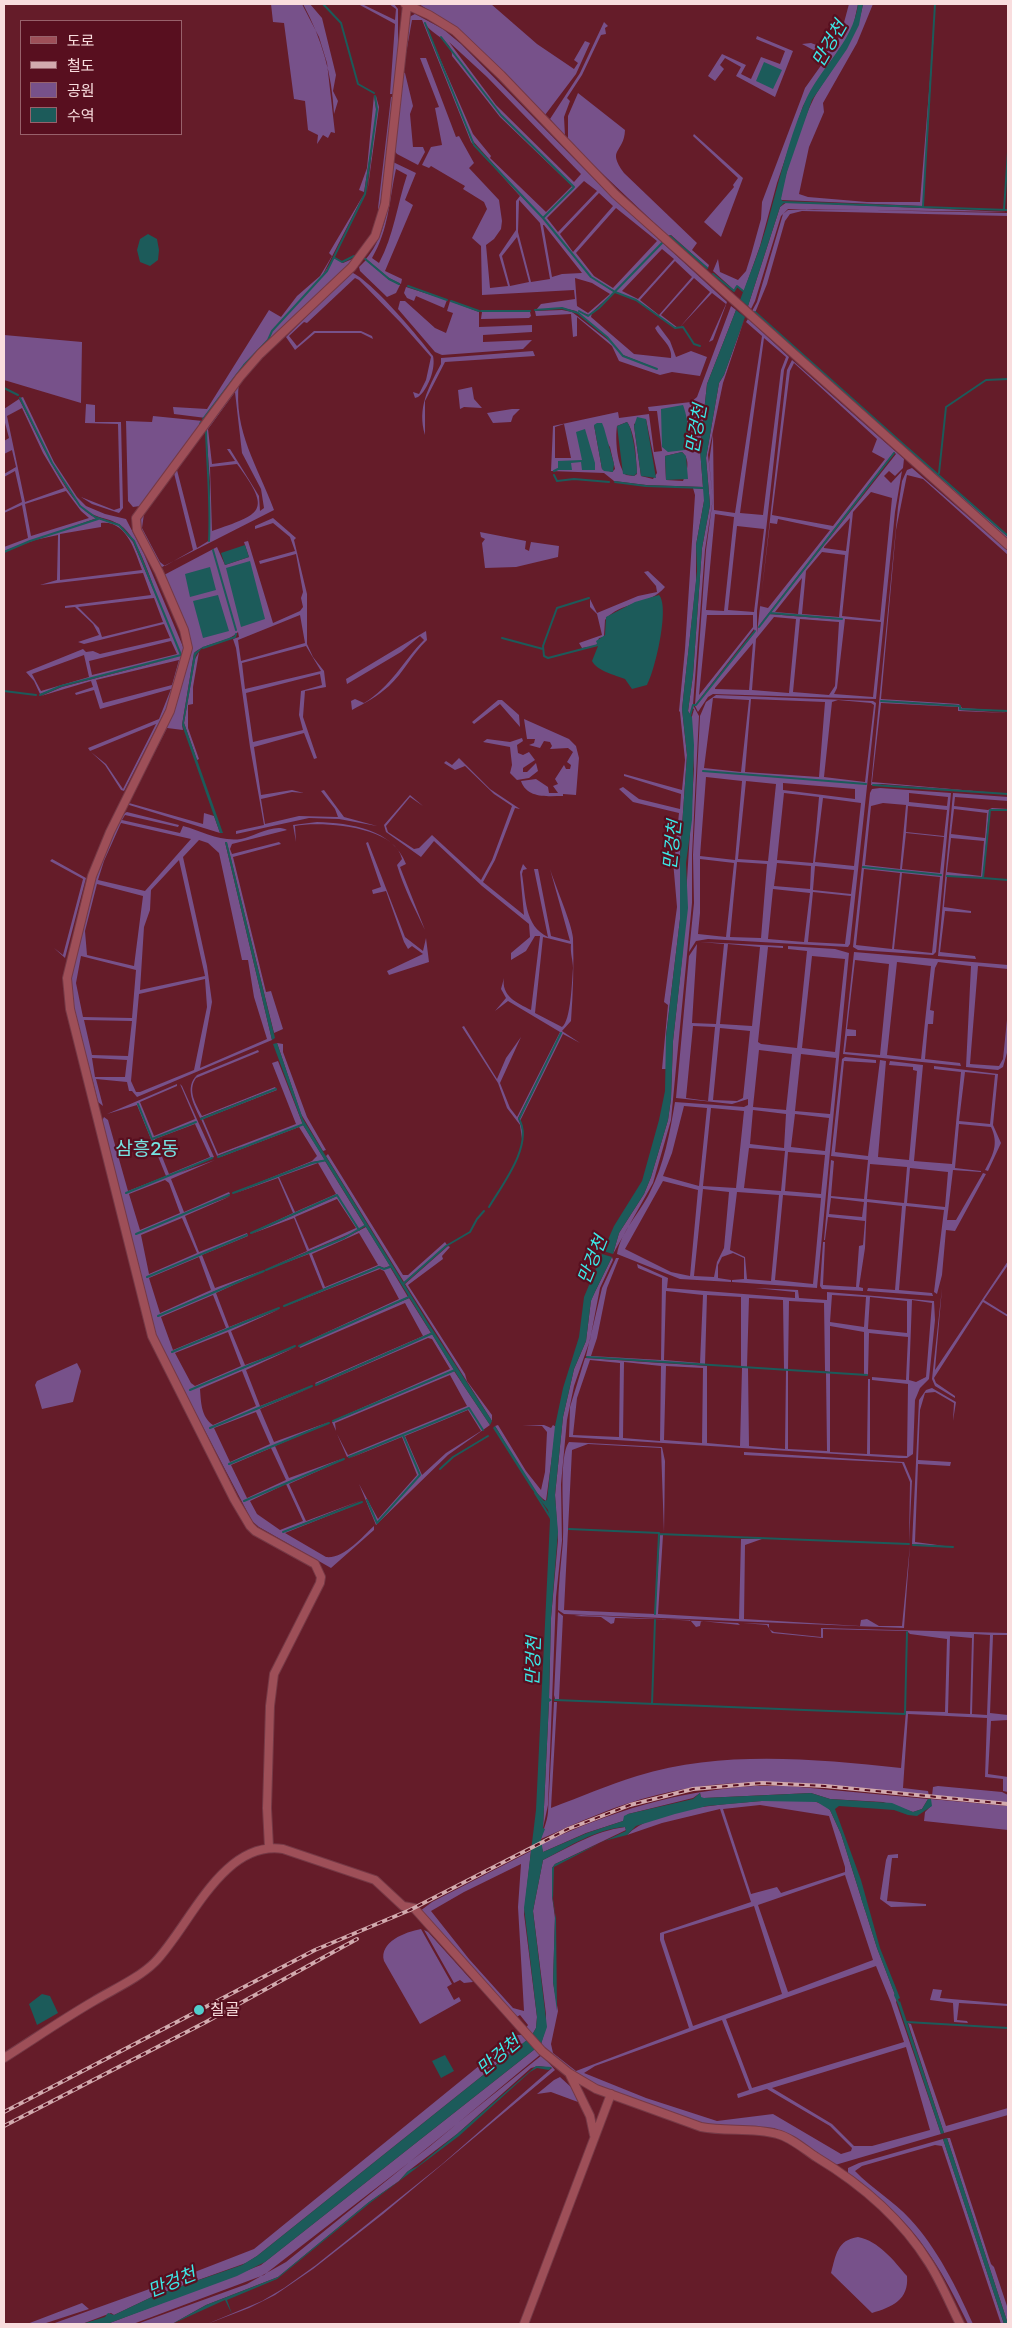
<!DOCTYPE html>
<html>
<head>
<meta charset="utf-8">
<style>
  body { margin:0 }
  #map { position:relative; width:1012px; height:2328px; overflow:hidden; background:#651c29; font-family:Rubik,"Noto Sans KR",sans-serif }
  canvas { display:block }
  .frame { position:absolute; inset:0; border:5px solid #f9ddde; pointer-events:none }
  .legend { position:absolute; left:20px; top:20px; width:162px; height:115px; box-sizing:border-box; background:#580f1f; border:1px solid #98616b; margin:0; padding:6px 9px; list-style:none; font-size:15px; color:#f9ddde }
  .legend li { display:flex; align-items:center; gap:10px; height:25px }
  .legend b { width:25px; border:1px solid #98616b }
</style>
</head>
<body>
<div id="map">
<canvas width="1012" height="2328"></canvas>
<div class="frame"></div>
<ul class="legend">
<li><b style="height:6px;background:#9e4f58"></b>도로</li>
<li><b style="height:6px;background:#d2aaae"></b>철도</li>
<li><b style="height:14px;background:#77518a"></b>공원</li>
<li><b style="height:14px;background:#1c5b5a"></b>수역</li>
</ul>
</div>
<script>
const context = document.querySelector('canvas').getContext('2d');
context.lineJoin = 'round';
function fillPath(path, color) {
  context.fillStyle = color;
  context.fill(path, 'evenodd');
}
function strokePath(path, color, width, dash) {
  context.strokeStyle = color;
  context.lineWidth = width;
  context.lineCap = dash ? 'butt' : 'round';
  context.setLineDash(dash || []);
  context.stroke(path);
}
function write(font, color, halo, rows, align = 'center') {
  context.font = font + ' Rubik,"Noto Sans KR",sans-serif';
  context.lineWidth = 4.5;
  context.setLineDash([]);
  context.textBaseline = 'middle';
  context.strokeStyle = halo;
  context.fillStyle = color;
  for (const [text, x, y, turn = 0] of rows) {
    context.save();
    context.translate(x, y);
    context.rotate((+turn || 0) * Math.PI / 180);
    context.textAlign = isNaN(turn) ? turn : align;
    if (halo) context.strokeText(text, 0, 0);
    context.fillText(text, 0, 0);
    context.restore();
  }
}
const green = new Path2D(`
  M271,4H302L319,37L327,63L335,133L331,132L328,138L323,135L317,144L318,135L308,130L305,101L294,99L284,23L273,22Z
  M303,4H310L322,18L336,75L333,91L338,101L334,114C332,74 322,39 303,4Z
  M358,4H362L395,20L396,9L389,4H394L398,9V51L393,94H390L395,24Z
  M419,4H491L537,44L574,69L578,63L574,60L585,41L590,43L576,74L545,115L463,33Z
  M849,4H858L853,27L848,37L818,80L803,106L777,183L760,246L744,291L737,286L734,290L713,271L718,259L720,272L738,280L746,271L751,255L761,219L762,202L801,99L805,88L827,57L802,44L811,43L827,49L835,46L842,30Z
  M863,4H873L857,43L823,103L824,112L809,147L799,194L808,197L867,202H920L934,30L923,206L781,200C782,180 806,109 818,91C836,62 857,39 863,4Z
  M415,14L443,29L461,44L607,192L727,302L713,340L709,342L726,304L712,293L680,327L710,292L694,278L661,315L678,328H675L636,300L616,292L591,277L549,226L591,277L614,292L589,315L578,311L588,316L592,313L591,317L634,354L671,358C673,346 660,338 655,328L658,325L670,341L676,357L691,351L707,357L700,376L672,372L660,375L619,361L612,346L577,317V336L573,337L571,314L536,316L535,311L562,310L572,312L613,344L623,356L658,369L623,355L608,338L576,311L563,308L536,310L541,304L575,299L574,290L482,295L481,246L472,238L487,209L484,202L463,189L465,186L431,166L429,168L422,165L431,147L442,145L435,108L439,107L420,58H426L456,137L459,136L474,163L469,168L499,200L502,221L501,229L494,239L486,245L490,288L508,286L499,255L516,230V201L520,196L471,142L422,20H412L405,59L409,17ZM425,23C431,35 453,40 452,56L500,117L572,186L546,212L490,158L491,156L473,134L431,38L472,140L538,214L474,146ZM449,42L487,77L581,174L574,182L496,105ZM584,181L597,191L558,232L547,218ZM599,193L613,206L573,252L560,234ZM519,200L540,223L550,279L531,282L518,232ZM616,208L657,241L613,288L594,276L576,253ZM543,225H544L582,273L562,274L552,277ZM517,237L529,282L510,286L502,256ZM662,249L674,259L638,299L622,291ZM675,261L692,277L659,315L640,300ZM575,278L592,283L610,294L588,313L577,306Z
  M604,22L608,26L605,28L606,34L601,35L582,75L567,98L570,101L564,117L565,136L550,119L580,73Z
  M757,36L793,51L775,97L736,76L741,67L725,58L720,65L724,69L715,81L708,76L722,54L746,65L741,74L751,79L761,57L780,64L785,51L756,39Z
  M402,72L405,73L413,106L410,114L413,147H423L425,152L418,165L397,154L394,150Z
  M578,93L625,130C624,154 606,148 624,173L697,243L692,250L709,265L708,268L671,235L668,236L568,141V116Z
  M374,95L376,109V96L379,107L367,194L375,124L364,192L359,190L367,168Z
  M391,97H393L379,215L378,208Z
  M694,134L743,178L721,237L704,222L734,187L733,185L738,178L693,136Z
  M393,162L416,173L405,200L413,205L385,271L402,279L401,284L389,278L366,259C388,233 390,195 393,162ZM396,169L407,175C397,205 394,235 379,263L372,258C389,229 389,201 396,169Z
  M364,194L322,276L334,258L343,263L357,257L256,354L206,418L174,414L173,407L207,409L269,310L281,317L297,296L320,276L332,256L329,253Z
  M787,202L1008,212L788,209L781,216L755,301L751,309L748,306L780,207Z
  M814,209L1008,213V216L802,211L790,214L785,221L767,284L755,313L903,444L901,445L752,311L757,302L783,214L788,210Z
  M366,260L388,279L400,285L396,293L387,297L360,271L359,267Z
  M351,272C372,281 418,336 433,356C436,368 428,390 418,397L415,398L413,392L419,394L426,380L431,357L401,323L359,280L355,278L307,323L304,322L289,336L297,346L314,331H361L372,336L373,339L361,333H315L295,350L286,337Z
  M406,287L447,300L444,308L416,296L414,301L407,298L404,293Z
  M400,301H405L435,328L446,333L453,313L447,311L450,301L479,312V327L532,325V332L483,335V342L532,340L523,349L442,355L435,352L398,309Z
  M731,306L736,310L707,384L700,449L703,487L646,485L614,481L604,473L551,471L553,426L618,412L619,418L649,414L654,452L662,451L657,411H649L648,407L691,402L697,397ZM646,419L657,473L653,479L641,476L634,426V424ZM627,422C636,435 636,459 637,474L634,476L626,475C617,466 615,439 617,426ZM564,424L571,458H555V427ZM594,425L610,447L615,469L612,472L602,469ZM682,452C691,460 687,472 683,481L666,480L665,456Z
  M482,312H530L531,316L529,318L481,319Z
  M745,317L723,383L708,455L713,498L705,550L693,705L699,716L692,855V903L671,1120L653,1183L613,1254L619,1233L644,1194L651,1177L668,1120L671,1099L673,1041L682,959L694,769L691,720L694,709L692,708L690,715L688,711L693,675L702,548L710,505L706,458L719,383L724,375Z
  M748,319L789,357L784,370L757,611V633L787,370L792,360L904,459L903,468L895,476L889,471L884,476L891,483L902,471L895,512L876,699L713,694L708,697L698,712L695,706L755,632L754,629L695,705L706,550L713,498L709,462L713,434L714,510L735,513L762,336L746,322ZM764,338L786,357L781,370L763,515L740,513ZM794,363L877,439L872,452L885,459L833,526L772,515L790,371ZM894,452L896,454L770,613L842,620L769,614L758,627ZM871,492L892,498L880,620L842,616L853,512ZM715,514L734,517L724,611L706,610ZM850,518L846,551L824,548V547ZM778,519L830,530L768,608L760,606L770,523L777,524ZM737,526L764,529L754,612L728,610ZM822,552L845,555L839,617L802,614L806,571ZM802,578L798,614L775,612ZM707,615H753V627L699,695ZM774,617L796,619L789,693L752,690L756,639ZM800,619L839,622L835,686L829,695L793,692ZM845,619L881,622L873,697L834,694L837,688ZM753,643L749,690L715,689V688Z
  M4,335L82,342L81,403L4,380Z
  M533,351L535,356L445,362L425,401V435C417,408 428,388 441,364V358Z
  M239,382C233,432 258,466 274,510L162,567L158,564L140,529L139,518ZM235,392L242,453L261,489L264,508L260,511L259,496L230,449H227L235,461L212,464L208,429ZM206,430L210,482V540L197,548L177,470ZM237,464C273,512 261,514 212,531L210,467ZM174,473L193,550L165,566L160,562L142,528L144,514Z
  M472,387L474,399L482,408L464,407L460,409L458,390Z
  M23,397L54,462L77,497L86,506L105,514L126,519L144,554L184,649L168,705L124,791L121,790L105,765L91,752L106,764L123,789L156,724L90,751L88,748L159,719L171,689L100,709L94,690L76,695L75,693L93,687L91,681L41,696L62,687L177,657L62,686L40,694L34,681L26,672L83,649L86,652L93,651L100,654L170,638L164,624L84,644L78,642L99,635L93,624L75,607L65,608V606L151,595L143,573L40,585L57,580L58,535L30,541L99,519L119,525L133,542L162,610C153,588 140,538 120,525C107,516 91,519 80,505C54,473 39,435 20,398ZM101,523C127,520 135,552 142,570L60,580V534L101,527ZM154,598L163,622L102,637L99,628L78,607ZM171,641L177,654L92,675L89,661ZM84,655L89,677L41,691L32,674ZM179,660L172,685L103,703L96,680Z
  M19,399C34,426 68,509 97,518L4,551V547L28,538L22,505L4,513V511L22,502L15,471L4,477V474L16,467L12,450L4,454V441L9,438L4,419V409ZM22,408L43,453L64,488L25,502L7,416ZM66,491L81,511L89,518L31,536L25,504Z
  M86,404L95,405V422H121L123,508L119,513L92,504L81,497L114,510L120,508L118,424L85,423Z
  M512,409H520L513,416L511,422L493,423L487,413Z
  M153,416L203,421L140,506L133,507L128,501L126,421L152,422Z
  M903,444L1008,537V541L902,446Z
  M912,468L1008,551V555L923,479L907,475L896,530L881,699L959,704L962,708L1008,711L960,709V705L881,701L959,706L960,710L1008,713L958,711V707L881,703L872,782L1008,794L882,784L873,785L1008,795L871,785L898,507L902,481L907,470Z
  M693,488L704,489V501L696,545V582L682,709L687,755L680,855V919L666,1036V1069H662L668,1005L664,1002L677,907L673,861L677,860L675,851L679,813L633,802L619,789L623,787L639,799L680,809L681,794L624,776V774L682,790L685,760L680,712L679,711L685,649L695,495Z
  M273,518L296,538L294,540L307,594V644L313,657L324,671L326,687L305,691L303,717L317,758L314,759L304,733L254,747L261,795L292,790L304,793L292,792L261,799L265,824L299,816L338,817L335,809L321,791L324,790L344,817L377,826L339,819L309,818L236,834V831L264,825L250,747L236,648L233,639L239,637L238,632C228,643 206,642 194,653L182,725L183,730L167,728L129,803L203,824L204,813L214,816L220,833L126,804L166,722L190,650L164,575L217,547L225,565L249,557L244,542L248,541L245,531L273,623L300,611L303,607L301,598L303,592L296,554L260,564L259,561L295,551L290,537L273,523L255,529V526ZM300,615L305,643L241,661L238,640ZM306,646L321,671L245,689L242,663ZM320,674L322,685L301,691L299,715L303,730L253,742L246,693Z
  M480,532L526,541L525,549L529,551L531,542L559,546L558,557L516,567L485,568L482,543L485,539L481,537Z
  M648,571L665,587C650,606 620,601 605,620L604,637L599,638L596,646L582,648L579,643L602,635L597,614L590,607V599L597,613L638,596L657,592L656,586L644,572Z
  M426,631L427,640C412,654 404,672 389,686C378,696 365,703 352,710L351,701L355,699L364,703C391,687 403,661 424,640L420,636L401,652L347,684L346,679Z
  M199,652L193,687V704L188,705V728L199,759L197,760L184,723L195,659Z
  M716,695L873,701L876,703L850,944L848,947L708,939L696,941L689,952L694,903L693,855L700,716L706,702ZM713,698L749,700L741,772L704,768ZM751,699L825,702L819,777L745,772ZM838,700L871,703L874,705L865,782L824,777L832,702ZM706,777L742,781L735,860L700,856ZM746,781L776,784L768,861L738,859ZM783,783L855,789V799L783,790ZM784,793L819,797L813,863L777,860ZM823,798L861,803L854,866L815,862ZM700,859L734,863L726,937L698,934L700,913ZM737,862L767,864L761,938L730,937ZM777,863L811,866L810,889L774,886ZM815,866L854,870L851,894L813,890ZM773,889L810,893L804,942L768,939ZM813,892L851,896L845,944L808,942Z
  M498,700H502L519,715L520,727L500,704L474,724L472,722Z
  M524,719L569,739L576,746L579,758L576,795L563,794V796C548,796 527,799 521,781L536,779L548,787L549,793H558L553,786L558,784L555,779L564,765L566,769H570L571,765L567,762L573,752L568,748L550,749L552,746L550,742L544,741L540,748L529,745L534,743L535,739H527Z
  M522,738L523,741L517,745L518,753L523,755L529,752L535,760L523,768V772H527L536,763L538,771L529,778L517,780L510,773L512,765L510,747L483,742L487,739L510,742Z
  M459,758L490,789L520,809L515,808L495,860L483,882L524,915L520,872L523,864L527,869L523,870L522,874C526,898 524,926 548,937L534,869H538L551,936L570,941L550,869C555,885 572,924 573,938C574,965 573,993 571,1021L562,1031L580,1043L563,1034L520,1121L519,1119L561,1033L518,1118C521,1125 524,1132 522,1139L520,1125L507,1108L498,1083L462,1027L464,1026L497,1079L506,1058L521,1037L500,1083L510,1108L517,1117L560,1032L508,1001L495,1011L506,998L501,989L504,978C501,996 517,1003 531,1010L540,936H535L526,951L511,960V953L530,937L529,924L482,886L434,841L421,857L386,832L384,825L410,795L423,806L410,797L386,826L388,832L414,849L419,848L432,835L481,880L492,860L512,806L494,794L465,766L455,770L444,763L446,761L452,765ZM543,937L571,944C570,953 573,960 573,968C572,980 571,1021 562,1027L535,1013Z
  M880,788L951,793L936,952L933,955L858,950L853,947L870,793L872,789ZM909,793L948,797L947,806L909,802ZM883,803L906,805L900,869L865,865L871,806ZM908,806L947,810L944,836L906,832ZM906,833L944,837L940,873L902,869ZM864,869L900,873L892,949L856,945ZM902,873L940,877L932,953L894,949Z
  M953,793L1008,797V801L955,797L954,806L988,810L992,808L1008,809L989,810L983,877L947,876L944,907L971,911V913L945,911L940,952L975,956L976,959L938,956ZM954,809L987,813L985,838L951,834ZM951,838L984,841L981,876L947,872Z
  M127,812L179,825L178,827L125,815L122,820L180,833L183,826C202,831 220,842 241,839C254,837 274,823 287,830L232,844L230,849L232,854L279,842L281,844L233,857L266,992L271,991L283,1029L274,1033L227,843L225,842L272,1040L137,1097L132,1091H129L127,1082L96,1079L103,1106L98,1102C92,1077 85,1052 79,1028C75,1013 69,994 70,979C72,956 110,817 127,812ZM121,823L191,839L145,891L98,880L104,861ZM199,840L208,843L219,853L242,960H248L254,997L267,1039L200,1068L212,1002L207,966L183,857ZM179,860L205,976L140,990L144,927L150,910L151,890ZM97,884L143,896L134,966L87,955L85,931ZM81,956L136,970L132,1018L83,1017L76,983ZM205,979L207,1007L194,1070L140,1092H136L131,1081L139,994ZM84,1020L132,1021L128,1056L92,1055ZM92,1058L127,1060L125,1077H95Z
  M317,822C350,823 393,829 406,864L400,867L425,930C415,909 404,889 397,865L402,859C395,826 321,821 295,826L296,842L293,825Z
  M368,842L405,937L423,951L426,938L429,962L389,975L387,971L423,954L412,946L408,949L404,942L386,891L373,894L372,890L381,887L366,843Z
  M52,859L86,878L65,958L54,948L63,955L83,879L50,861Z
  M700,942L783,946V948L768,947L758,1042L761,1044L797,1048L807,951L788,949V946L835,949L849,953L817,1288L732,1282V1280L744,1279V1258L733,1253L722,1257L718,1265V1278L731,1280V1282L680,1279L617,1254C621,1231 640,1213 650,1192C664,1165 670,1132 675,1102L744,1107L748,1105V1099L732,1104L676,1098L689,956L697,944L692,1023L716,1024L724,944ZM728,944L760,947L752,1026L720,1024ZM812,956L845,959L835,1052L802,1048ZM693,1026L715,1027L708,1101L686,1098ZM720,1028L750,1031L743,1098L737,1101L713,1100ZM759,1050L792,1054L786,1110L753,1107ZM801,1054L836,1058L830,1114L795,1111ZM684,1106L707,1108L699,1186L663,1176L672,1153ZM711,1108L744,1111L736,1188L703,1186ZM753,1110L786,1114L784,1148L750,1144ZM795,1114L829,1118L825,1151L791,1147ZM749,1148L785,1151L781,1191L744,1188ZM788,1152L825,1155L821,1194L785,1191ZM663,1181L698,1190L690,1276L671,1272L625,1249ZM703,1189L729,1192L724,1248L717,1262L714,1277L694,1276ZM737,1192L779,1195L771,1281L747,1279L745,1257L730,1250ZM783,1195L821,1198L813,1284L775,1280Z
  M854,952L1008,965V969L978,966L970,1064L999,1066L1003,1059L1008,1010V1049L1003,1067L998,1070L966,1067L971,966L938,962L935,968L930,1010L934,1011L933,1024H928L925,1059L960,1063L961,1066L843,1054ZM855,960L889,964L880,1055L845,1052L847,1036H856V1030L847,1029ZM897,962L931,966L921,1059L887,1055Z
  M277,1043L283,1044V1052L307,1117L326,1150L323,1151L301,1114Z
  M258,1050L259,1052L196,1078C187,1091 196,1104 202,1116L275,1087L277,1090L203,1119L218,1154L296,1124L272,1063L278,1061L303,1125L325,1160L312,1162L233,1193L312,1161L317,1156L299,1127L218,1158L243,1146L217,1156L201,1119L276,1088L200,1118C194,1104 184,1088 197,1075Z
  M845,1057L876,1060V1063L844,1061L835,1152L868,1156L880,1060L886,1061L878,1157L909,1160L917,1071L913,1070V1067L889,1065L890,1061L923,1065L914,1161L952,1164L961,1072L934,1069V1066L998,1074L993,1125L1001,1143L988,1171L985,1170C993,1155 999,1144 991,1127L959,1124L955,1168L981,1171V1172L953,1170L947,1220H956L983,1173L986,1174L955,1231L946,1230L942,1275L937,1294L934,1292L944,1210L906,1206L899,1290L932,1293L933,1296L867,1291L868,1288L895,1290L902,1206L867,1202L865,1248L859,1287L863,1288V1291L822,1289L820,1286L823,1242H825L823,1285L856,1287L859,1246L863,1245L865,1221L828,1217L825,1240H824L831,1160L834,1161L831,1196L864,1199L868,1160L831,1156L842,1059ZM965,1072L995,1075L990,1124L959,1121ZM870,1164L907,1167L904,1203L867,1199ZM910,1168L948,1172L945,1207L907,1203ZM831,1198L864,1202L862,1217L829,1214Z
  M177,1084V1086L140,1102L154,1136L195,1119L180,1084L182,1086L214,1157L179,1173L215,1160L171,1179L184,1212L229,1192L230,1194L196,1209L231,1196L185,1216L199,1252L247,1233L248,1236L202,1255L215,1288L264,1270L157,1316L264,1271L216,1293L229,1327L279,1307L171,1352L280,1309L231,1331L245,1365L296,1346L190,1390L296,1347L246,1370L260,1406L313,1385L210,1428L313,1387L260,1409L274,1442L329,1422L228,1465L329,1423L275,1446L289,1478L344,1458L244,1501L345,1459L289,1484L306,1521L362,1500L282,1532L363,1502L285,1533L326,1557C344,1559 362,1537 374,1526V1530L331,1568L259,1527L252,1521L156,1337L102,1121L104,1117L108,1120L128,1191L166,1176L137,1105L107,1114ZM195,1124L210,1157L169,1174L155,1139ZM165,1180L169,1183L180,1213L140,1230L129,1194ZM182,1218L197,1253L149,1274L141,1235ZM199,1257L211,1290L160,1313L149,1278ZM213,1295L226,1328L173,1350L161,1317ZM228,1332L241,1366L195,1386L191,1383L175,1353ZM242,1371L256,1406L213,1425C201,1417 201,1402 200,1389ZM256,1412L270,1444L230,1462L214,1428ZM271,1448L286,1480L247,1498L231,1465ZM286,1484L303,1521L280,1530L257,1514L250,1501Z
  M328,1154L403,1275H408L445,1242L447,1245L404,1282L326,1156Z
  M325,1161L365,1226L359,1229L337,1195L250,1233L293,1213L278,1178L233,1194L312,1163ZM318,1163L336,1194L295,1212L279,1177Z
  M337,1196L359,1230L266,1269L307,1251L294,1218L251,1234ZM337,1199L356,1228L309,1249L295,1217Z
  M366,1227L390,1266L384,1268L379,1266L283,1306L323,1289L309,1254L266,1270L345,1238ZM359,1233L378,1265L325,1287L312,1254Z
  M448,1246L450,1247L442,1256L443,1259L408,1285L465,1374L467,1381L492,1415V1421L405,1284Z
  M612,1257L613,1260L600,1288L590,1340L574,1386L567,1420L561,1484L562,1541L556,1597L548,1805L543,1828L549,1701H551L549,1699L551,1618L558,1540L555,1495L563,1417L574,1369L586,1341L591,1300Z
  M616,1258H619L607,1288L597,1338L591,1356L661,1360L662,1278L638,1268L637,1264L668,1278L667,1288L795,1298V1292L755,1288L798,1290L799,1298L827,1300V1292L934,1301L935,1320L929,1379L920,1388L915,1400L913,1454L907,1458H899L569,1437L570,1407L585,1358L707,1366V1443L740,1446L742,1368H748L749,1446L785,1449L786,1370H788V1449L827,1451L826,1373H830V1452L867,1454L868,1379H870V1454L907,1456L908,1384L872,1380V1377L906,1380L908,1337L869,1333L868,1375L864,1374V1332L830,1326V1372L825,1371L824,1303L789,1301L788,1369H784L783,1300L749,1298L747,1367H741V1297L707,1295L705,1365L590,1357L586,1356L602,1288ZM666,1291L703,1295L700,1363L664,1360ZM832,1295L866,1297L864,1327L830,1322ZM870,1297L907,1301V1333L868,1329ZM912,1300L932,1303L926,1377L916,1382L909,1380ZM590,1360L620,1363L619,1437L573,1435L577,1398ZM624,1362L661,1366L660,1441L623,1438ZM666,1366L703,1368L702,1443L664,1440Z
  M1008,1261V1265L984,1300L1008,1315V1317L983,1302L934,1378L936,1383L955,1396V1398L935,1386L932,1379L942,1288L935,1370Z
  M379,1267L384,1269L390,1267L408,1297L299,1345L399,1299L384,1271L380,1269L283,1307Z
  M409,1298L431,1333L316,1384L315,1383L423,1336L405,1303L300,1348L299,1346Z
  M432,1334L454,1370L332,1421L450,1369L432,1339L428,1338L316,1386Z
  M77,1363L81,1371L73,1402L42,1409L35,1385L37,1381Z
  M454,1371L490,1425L448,1455L376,1525L359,1484L378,1519L417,1475L402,1437L348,1459L400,1436L347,1457L337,1434L348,1455L467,1406L450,1375L335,1423L336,1431L332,1422ZM468,1410L481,1431L446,1453L422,1475L405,1436Z
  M932,1388L956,1402L953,1421L954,1403L935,1392L925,1393L920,1410L918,1460L951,1462L950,1466L918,1464L915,1542L945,1546L912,1544L919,1400L926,1390Z
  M498,1425L526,1471L541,1490L545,1472L547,1432L542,1426L522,1425H544L551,1428L553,1425L556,1427L546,1501C530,1491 507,1444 495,1426Z
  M569,1442L662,1447L665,1461L664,1533L661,1448L588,1444L572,1450L564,1610L655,1614L660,1534L663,1535L658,1614L739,1619L741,1539H762L745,1545L744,1619L860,1626L861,1620L867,1619L879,1626H902L910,1545L904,1628L564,1614L558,1610C558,1587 561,1564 563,1541C565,1521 558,1456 569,1442Z
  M744,1452L904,1462L912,1481L909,1543L910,1482L902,1463L744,1455Z
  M558,1612L563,1616L559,1699H555L554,1695Z
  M581,1615L738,1623L740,1625L701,1621L700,1626L696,1627L690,1620L615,1618L614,1623L611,1624L601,1617L574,1616Z
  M743,1623L769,1624V1629L774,1632L821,1637V1628L1008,1633V1635H993L990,1713L1008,1715V1720L991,1721L988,1774L1008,1777V1792L1003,1791V1779L985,1777L987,1718L908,1714L903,1788L928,1791L929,1796C837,1785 748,1772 657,1795C616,1805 579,1822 541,1839C543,1829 547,1823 548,1812L554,1702H557L551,1808C580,1797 608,1785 637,1776C723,1750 813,1759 901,1768L906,1711L945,1712L947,1639L910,1634L907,1631L823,1629V1638L772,1633L767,1625ZM974,1634L990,1635L987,1715L972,1714ZM950,1636L972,1638L970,1714L948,1713Z
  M755,1786H789L928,1799L922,1809L913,1812L883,1802L830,1799L811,1793L704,1798H701L700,1793L693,1798L628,1814L623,1821L586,1833L543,1852L541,1844C612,1811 676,1791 755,1786Z
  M938,1786L1002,1792L1008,1795V1803L932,1796L933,1787Z
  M931,1799L1008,1806V1830L924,1821L925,1812L931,1806Z
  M762,1801C782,1801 815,1794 830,1810L841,1834L877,1948L897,2000L896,2002L941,2134L835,2165L774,2128L707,2125L593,2084L553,2057L541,2044L546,2027V2014L533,1911L543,1860C570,1847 594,1831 625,1827L626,1830L555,1864L552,1868V1896L555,1918L553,1982L558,2011L551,2044L553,2053L576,2071L689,2028L660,1940V1933L751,1902L720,1809L662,1823L627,1835C653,1808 725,1804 762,1801ZM760,1805L829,1816L845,1867V1872L781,1893L777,1887L751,1894L723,1809ZM845,1875L873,1960L788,1992L758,1905ZM754,1906L782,1994L693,2026L664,1939V1934ZM876,1966L891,2003L904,2042L752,2088L726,2019ZM722,2020L749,2090L737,2094L738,2098L767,2089L830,2126L852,2148L851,2151L841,2154L773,2114L717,2121L646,2098L584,2073L595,2066ZM906,2047L930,2130L872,2146H854L832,2124L772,2088Z
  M531,1851L524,1914L537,2017L536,2028L532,2035L526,2028L528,2025L520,2015L515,2018L420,1911L432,1902ZM521,1864L518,1907L524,2011L513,2008L469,1959L431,1911L464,1892Z
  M898,1854V1858H892L887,1901L926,1904V1906L891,1907L880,1899L886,1860L888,1855Z
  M421,1929L452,1984L447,1987L454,2000L459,1997L461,2001L420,2024L384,1961C379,1942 405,1932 421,1929Z
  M424,1930L428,1932L473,1982L464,1983L460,1980L454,1983Z
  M933,1989L942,1990L940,1998L1008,2004V2006L959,2003L957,2020L967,2021L968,2023L954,2022L953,2003L930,2000Z
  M908,2023L911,2024L946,2126L1008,2108V2115L944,2133Z
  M517,2035H522L527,2040L257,2256L246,2263L156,2295L114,2315L111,2313L82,2324H52L169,2282L254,2249Z
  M535,2049L541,2054L429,2147L264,2275L133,2324H107L261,2265Z
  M542,2055L555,2070L383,2214L313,2269L275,2295L249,2308L207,2324L262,2301L284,2288L316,2265L441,2165L552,2068L539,2066L531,2068L457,2134L407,2172L399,2181L369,2202L278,2277L206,2305L172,2324H137L247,2284L286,2262Z
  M560,2077L572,2088L578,2102L551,2092L537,2094L554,2080Z
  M947,2138H950L991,2264L994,2267L1008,2309V2324Z
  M943,2139L1004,2324H1001L942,2146L935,2145L862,2166L855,2171C872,2189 894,2201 910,2219C937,2248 957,2288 973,2324H968C950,2286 928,2245 897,2215C882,2200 862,2189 848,2173V2168L859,2163Z
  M858,2237C879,2241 894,2261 907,2276C909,2300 892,2307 872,2313L831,2273C836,2255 837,2240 858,2237Z
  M82,2303L89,2309L43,2324H27Z`);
const water = new Path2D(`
  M858,4H863L859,25L847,49L812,100L787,172L781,199L784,203L780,207L748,306L740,300C749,276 759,252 766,228C778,186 787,144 804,104C819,67 853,44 858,4Z
  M764,62L782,70L773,89L756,81Z
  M148,234L157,239L159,250L158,260L150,266L140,262L137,250L140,239Z
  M736,310L745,317L724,375L719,383L706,458L710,505L702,548L693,675L688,711L692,717L694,745L692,820L686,863L688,908L673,1041L671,1099L668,1120L651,1177L644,1194L619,1233L613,1254L603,1251L614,1226L642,1181L659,1120L665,1091L666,1036L680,919V855L687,755L682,709L697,571L696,545L704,501L700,449L707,384Z
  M683,405C687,415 692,441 685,450L668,452L662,447L661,409Z
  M637,417L646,419L656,478L641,476L634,426Z
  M627,422C633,428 637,463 637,473L634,476L623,474L617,426Z
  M597,423H602L604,428L614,464L613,472L604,471L602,469L594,425Z
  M585,429L595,463V470H582L581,462L571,463L572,470H558V461L582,460L576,432Z
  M682,452L686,456L688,479L666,480L665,456Z
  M245,545L249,557L225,565L221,553Z
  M250,561L265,619L241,627L226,568Z
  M210,567L216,590L190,597L185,574Z
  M218,595L229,631L203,638L193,601Z
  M659,595C670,607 655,671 647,685L632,689L625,679C615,675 597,671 592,661L598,646L596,641L605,635L606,617L635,602Z
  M204,646L196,655L184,723L223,833H220L182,725L194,653Z
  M225,842H227L275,1038L272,1040Z
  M277,1043L303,1119L427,1321L492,1421L490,1425L462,1383L303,1125L273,1044Z
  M602,1254L612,1257L591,1300L586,1341L574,1369L563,1417L555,1495L558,1532L551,1618L549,1698L552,1700L549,1702L543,1828L545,1829L541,1839L543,1852L587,1833L623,1821L624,1816L628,1814L693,1799L700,1793L701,1797L704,1798L811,1793L830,1799L892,1803L913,1812L922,1809L928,1799H931L932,1806L917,1816L908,1815L894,1810L839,1806L835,1809L861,1880L880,1948L900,1998L897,2000L877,1948L841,1834L830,1810L817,1802L762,1801L707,1806L675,1814L636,1826L627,1835L604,1841L554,1867L553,1899L556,1919L557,2011L553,1982L555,1914L552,1896V1868L555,1864L626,1831L625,1827C595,1829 569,1847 543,1860L533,1911L547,2027L541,2044L532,2035L536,2028L537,2017L524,1908L536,1810L550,1520L548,1510L531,1488L493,1428L495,1426L538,1494L544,1501L547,1500L555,1426L563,1388L579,1337L584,1297Z
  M42,1994L50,1996L58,2013L37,2025L29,2004Z
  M900,2001L944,2133L941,2134L898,2004Z
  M527,2040L535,2049L265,2262L237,2276L107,2324H82L105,2317L108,2313L114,2315L156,2295L242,2265L257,2256Z
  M445,2055L454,2071L441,2078L432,2061Z
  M536,2066L552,2067L549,2070L537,2068L530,2072L459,2136L370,2203L277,2279L227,2300L232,2314L225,2300L172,2324L206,2305L278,2277L369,2202L399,2181L408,2171L418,2166L457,2134Z
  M947,2138L1008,2324H1004L943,2139Z`);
const stream = new Path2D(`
  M323,4L341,23L358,84L374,93
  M425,23L474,145L543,218L591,277L615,292L636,300L675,328L683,327L694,344L700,346
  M441,37L501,115L574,187L543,218
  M782,202L1007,210
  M923,206L935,4
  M1004,209L1008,152
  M670,236L707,268
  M335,258L342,262L354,256
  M364,258L389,279L399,284
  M713,274L734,291L737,286L743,291
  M408,286L447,300
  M451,301L479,311
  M535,310L562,308L578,313L607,337L623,356L657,369
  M481,311H530
  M579,311L588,316L599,308L662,243
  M755,312L903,444L902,445
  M4,388L18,395
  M20,398L52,463L80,506L95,517L119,525L134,541L181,655L61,686L40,695
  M203,419L244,365L268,340L272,331L327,271L365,194L377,109L375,96
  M200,424L201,422
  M206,430C207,467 211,503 209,541
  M903,444L1008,536
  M554,471L558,469
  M939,473L946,407L986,380L1008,379
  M554,475L557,481L574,479L609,482
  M615,482L646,486L705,488
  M213,550L236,630
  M4,552L30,541L98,519
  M589,598L557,608L543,646L544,656L548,658L598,645
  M770,613L842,619
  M759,627L894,453
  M502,638L543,649
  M203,648L235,637L236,634
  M4,691L36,695
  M881,701L960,706V709L1008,711
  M690,716L693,705H696L755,631
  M703,771L866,784
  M873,785L1008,794
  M863,867L941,875
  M947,876L983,878L990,810H1008
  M983,878L1008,880
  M138,1104L152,1139L196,1122
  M201,1119L276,1089
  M218,1157L304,1124
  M126,1193L212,1158
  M233,1193L312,1163L327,1160
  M489,1207C502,1185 534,1144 519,1119L561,1033
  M251,1233L337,1195L359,1230
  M136,1234L229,1195
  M266,1270L344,1238L366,1225
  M147,1277L247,1235
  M403,1284L446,1246L470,1232L477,1219L484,1211
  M590,1301L594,1291
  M284,1306L379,1267L384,1269L390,1267
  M158,1316L264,1271
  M299,1346L409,1297
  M172,1352L279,1308
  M587,1357L867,1375
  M316,1385L433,1333
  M190,1390L295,1346
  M333,1421L455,1370
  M210,1428L312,1386
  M349,1457L469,1408L483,1430
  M229,1464L329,1423
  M440,1469L453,1457L488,1436
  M535,1493L550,1517
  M367,1500L377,1523L420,1475L403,1435
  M244,1501L344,1459
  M569,1529L659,1533
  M283,1532L362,1502
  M913,1545L953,1547
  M655,1614L659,1534L909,1544
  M555,1700L905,1714L907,1632
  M652,1704L655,1620
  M862,1898L866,1910
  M895,1995L899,2004
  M907,2022L1008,2028`);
const secondary = new Path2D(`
  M405,4L429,15L455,31L501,75L615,194L1008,545
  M269,1847L267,1808L270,1706L274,1674L320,1583L321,1577L315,1564L255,1531L250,1526L234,1499L152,1336L70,1009L67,978L92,876L110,832L170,711L188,648L184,630L159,572L137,530L136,518L240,377L260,354L352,267L375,236L385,204L407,5
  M4,2058C34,2039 63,2019 94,2001C114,1989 139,1978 155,1962C190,1926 222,1840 283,1849L375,1880L403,1906L414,1908L542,2051L569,2073L596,2089L701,2127C726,2132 752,2127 777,2134C790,2137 804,2149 816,2157C861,2184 901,2218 929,2263C941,2282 950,2304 960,2324
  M570,2075L590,2116L594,2135
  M524,2324L611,2094`);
const rail = new Path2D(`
  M4,2112L315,1950L410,1910L568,1829L630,1805L693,1789L762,1783L825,1786L1008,1804
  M4,2126L206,2022L357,1939`);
const markers = [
  [199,2010,6,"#52cdcc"]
];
const poiNames = [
  ["칠골",210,2010]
];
const waterNames = [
  ["만겅천",830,44,-60],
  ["만겅천",697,429,-80],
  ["만겅천",673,845,-84],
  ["만겅천",593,1260,-68],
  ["만겅천",534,1661,-88],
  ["만겅천",499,2056,-40],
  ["만겅천",172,2283,-22]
];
const quarterNames = [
  ["삼흥2동",147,1150]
];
fillPath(green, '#77518a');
fillPath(water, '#1c5b5a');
strokePath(stream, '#1c5b5a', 2);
strokePath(secondary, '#753946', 10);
strokePath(secondary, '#9e4f58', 8);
strokePath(rail, '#d2aaae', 4);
strokePath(rail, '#580f1f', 2, [5.5]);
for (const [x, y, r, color] of markers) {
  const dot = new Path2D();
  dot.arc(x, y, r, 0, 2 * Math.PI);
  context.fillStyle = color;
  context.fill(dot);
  strokePath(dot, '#580f1f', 2);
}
write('16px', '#f9ddde', '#580f1f', poiNames, 'left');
write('italic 18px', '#3ce9e8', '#580f1f', waterNames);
write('19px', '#77e3e2', '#580f1f', quarterNames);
</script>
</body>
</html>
